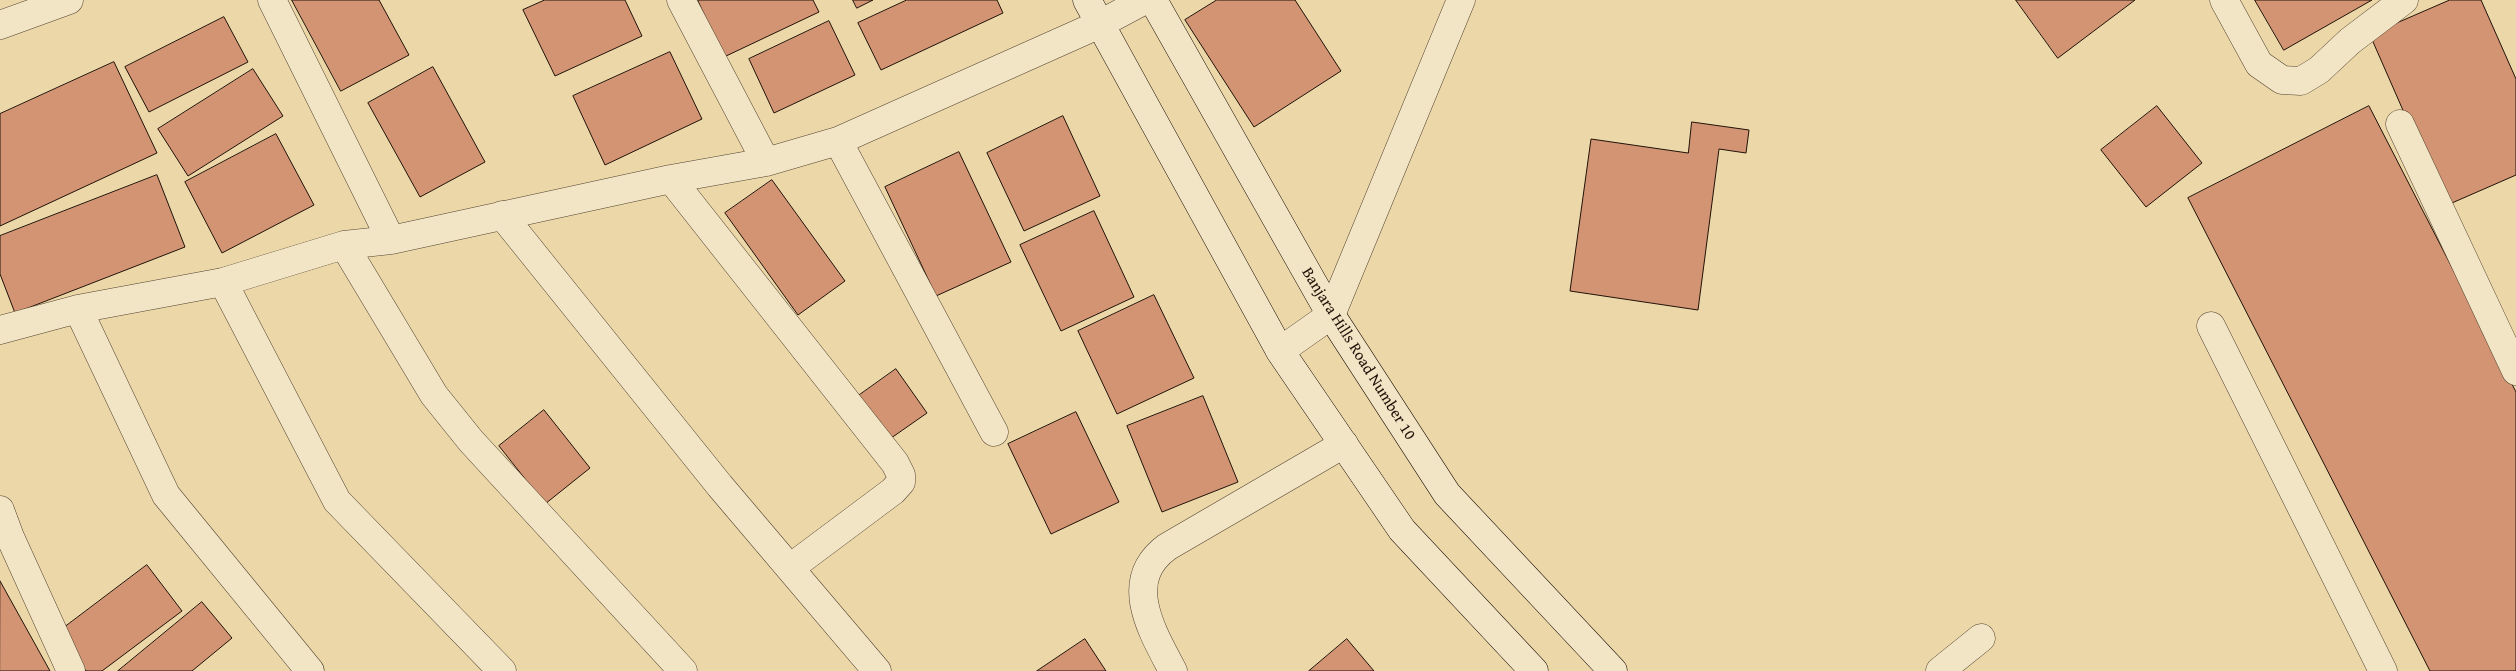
<!DOCTYPE html>
<html>
<head>
<meta charset="utf-8">
<style>
  body { margin:0 }
  canvas { display:block; background:#ebd7a7 }
</style>
</head>
<body>
<canvas width="2516" height="671"></canvas>
<script>
const context = document.querySelector('canvas').getContext('2d');
context.lineJoin = 'round';
function fillPath(path, color) {
  context.fillStyle = color;
  context.fill(path, 'evenodd');
}
function strokePath(path, color, width, dash) {
  context.strokeStyle = color;
  context.lineWidth = width;
  context.lineCap = dash ? 'butt' : 'round';
  context.setLineDash(dash || []);
  context.stroke(path);
}
function write(font, color, halo, rows, align = 'center') {
  context.font = font + ' "Gentium Book Plus",serif';
  context.lineWidth = 5;
  context.setLineDash([]);
  context.textBaseline = 'middle';
  context.strokeStyle = halo;
  context.fillStyle = color;
  for (const [text, x, y, turn = 0] of rows) {
    context.save();
    context.translate(x, y);
    context.rotate((+turn || 0) * Math.PI / 180);
    context.textAlign = isNaN(turn) ? turn : align;
    if (halo) context.strokeText(text, 0, 0);
    context.fillText(text, 0, 0);
    context.restore();
  }
}
const building = new Path2D(`
  M292,0H379L409,55L341,91Z
  M545,0H625L642,36L555,76L523,10Z
  M698,0H813L819,12L724,57Z
  M853,0H873L857,8Z
  M907,0H997L1003,13L881,70L858,23Z
  M1217,0H1295L1341,71L1254,127L1185,20Z
  M2016,0H2135L2058,58Z
  M2255,0H2372L2284,50Z
  M2450,0H2481L2516,79V175L2445,206L2370,35Z
  M224,17L248,62L149,112L125,67Z
  M829,21L855,75L774,113L749,59Z
  M670,52L702,119L605,165L573,96Z
  M114,62L157,153L0,226V114Z
  M433,67L485,162L420,197L368,103Z
  M253,69L283,116L188,176L158,129Z
  M2157,106L2202,163L2146,207L2101,150Z
  M2369,106L2516,392V671H2430L2188,198Z
  M1063,116L1100,196L1024,231L987,153Z
  M1692,122L1749,130L1746,153L1719,149L1698,310L1570,291L1591,139L1688,153Z
  M276,134L314,205L222,253L185,182Z
  M959,152L1011,262L936,296L885,187Z
  M157,175L185,247L15,313L0,274V236Z
  M772,180L845,281L798,315L725,213Z
  M1094,211L1134,297L1061,331L1020,245Z
  M1154,295L1194,378L1117,414L1078,331Z
  M896,369L927,413L884,443L854,399Z
  M1203,396L1238,482L1162,512L1127,426Z
  M544,410L590,468L545,504L499,446Z
  M1076,412L1119,502L1051,534L1008,444Z
  M147,565L182,611L102,671H86L57,633Z
  M0,581L50,671H0Z
  M202,602L232,638L192,671H118Z
  M1085,639L1106,671H1037Z
  M1347,639L1374,671H1309Z`);
const street = new Path2D(`
  M272,0L391,240
  M681,0L766,162
  M2224,0L2259,64L2282,80L2301,81L2319,70L2350,41L2404,0
  M0,25L69,0
  M2400,124L2516,371
  M838,141L994,432
  M671,179L895,463L901,475V482L893,491L790,568
  M502,215L720,486L877,671
  M344,245L434,395L471,441L683,671
  M223,282L337,501L502,671
  M78,309L166,495L310,671
  M2211,326L2383,671
  M0,330L78,309L223,282L344,245L391,240L671,179L766,162L838,141L1100,24L1145,0
  M1280,351L1331,315L1461,0
  M0,510L10,537L71,671
  M1173,671C1152,631 1121,581 1167,547L1344,444
  M1940,671L1981,638`);
const secondary = new Path2D(`
  M1087,0L1280,351L1402,530L1534,671
  M1153,0L1331,315L1447,494L1613,671`);
const streetNames = [
  ["Banjara Hills Road Number 10",1358,354,58]
];
fillPath(building, '#d29472');
strokePath(building, '#211209', 1);
strokePath(street, '#544330', 29);
strokePath(secondary, '#211209', 29);
strokePath(street, '#f2e5c6', 28);
strokePath(secondary, '#f2e5c6', 28);
write('16px', '#211209', '#f2e5c6', streetNames);
</script>
</body>
</html>
